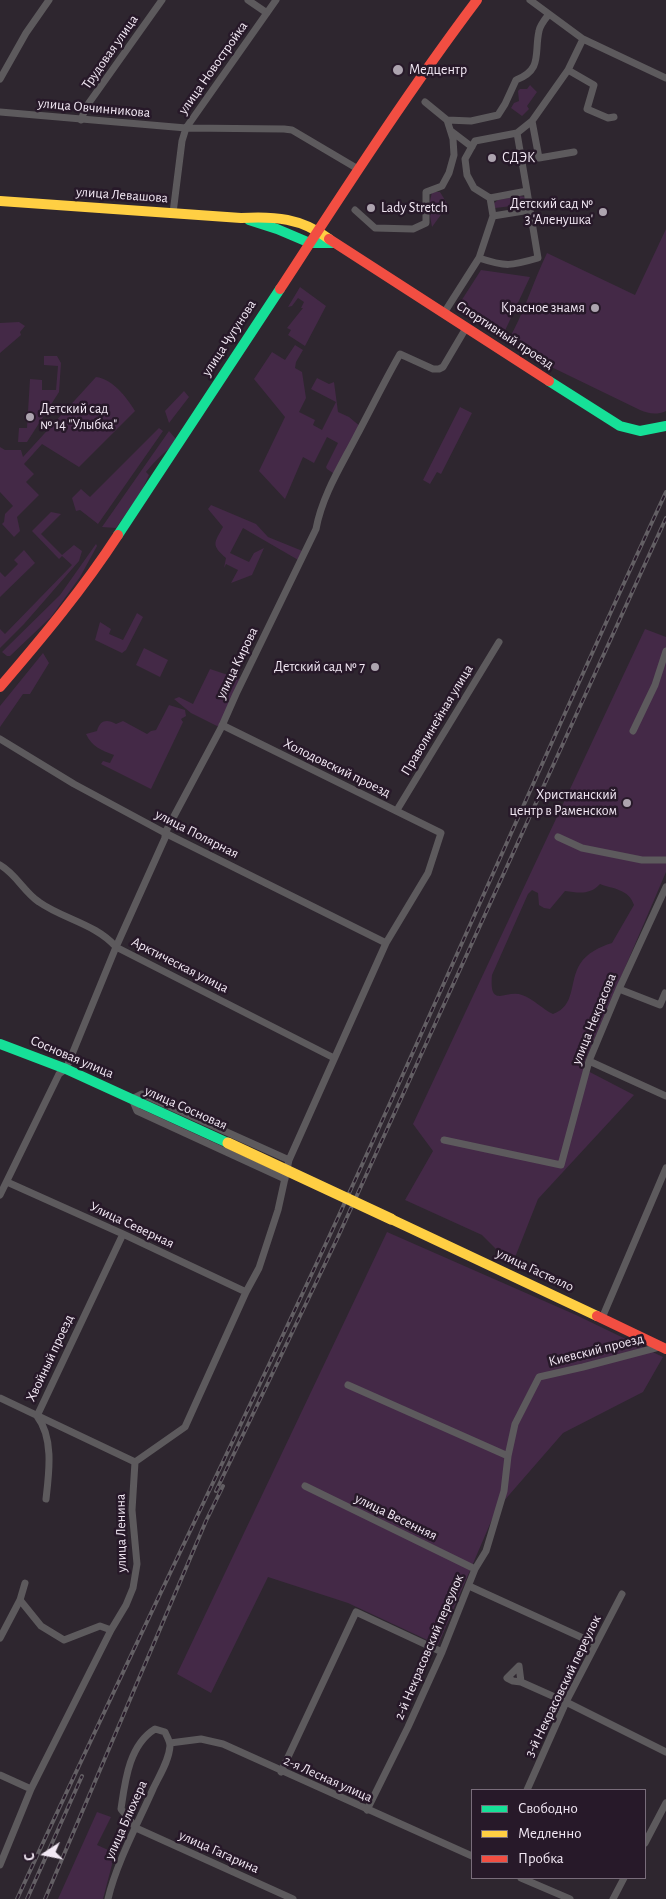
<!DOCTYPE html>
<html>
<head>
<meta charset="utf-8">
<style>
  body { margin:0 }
  #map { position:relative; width:666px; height:1899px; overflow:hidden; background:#2e262f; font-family:"Alegreya Sans",sans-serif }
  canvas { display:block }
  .legend { position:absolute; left:471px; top:1789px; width:175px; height:90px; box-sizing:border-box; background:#271929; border:1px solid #786c7a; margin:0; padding:6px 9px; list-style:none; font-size:15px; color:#f2e8f4 }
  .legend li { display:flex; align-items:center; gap:10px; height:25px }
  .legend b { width:25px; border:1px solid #786c7a }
  .north { position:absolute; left:20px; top:1829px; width:50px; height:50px; -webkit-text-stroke:4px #271929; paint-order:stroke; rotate:259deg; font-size:14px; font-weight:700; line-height:20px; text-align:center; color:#f2e8f4 }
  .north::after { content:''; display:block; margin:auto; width:18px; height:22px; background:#f2e8f4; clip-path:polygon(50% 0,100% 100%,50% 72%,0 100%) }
</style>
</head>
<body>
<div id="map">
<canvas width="666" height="1899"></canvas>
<ul class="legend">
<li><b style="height:6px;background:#16e098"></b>Свободно</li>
<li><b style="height:6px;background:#ffcf43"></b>Медленно</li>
<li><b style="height:6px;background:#f24e42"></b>Пробка</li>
</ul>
<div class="north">С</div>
</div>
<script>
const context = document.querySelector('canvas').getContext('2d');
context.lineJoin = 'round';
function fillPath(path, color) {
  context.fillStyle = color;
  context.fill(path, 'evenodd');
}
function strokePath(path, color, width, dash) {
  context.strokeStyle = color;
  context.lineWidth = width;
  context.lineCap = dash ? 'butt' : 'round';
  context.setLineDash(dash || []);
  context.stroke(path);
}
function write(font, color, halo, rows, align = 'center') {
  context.font = font + ' "Alegreya Sans",sans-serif';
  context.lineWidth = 5;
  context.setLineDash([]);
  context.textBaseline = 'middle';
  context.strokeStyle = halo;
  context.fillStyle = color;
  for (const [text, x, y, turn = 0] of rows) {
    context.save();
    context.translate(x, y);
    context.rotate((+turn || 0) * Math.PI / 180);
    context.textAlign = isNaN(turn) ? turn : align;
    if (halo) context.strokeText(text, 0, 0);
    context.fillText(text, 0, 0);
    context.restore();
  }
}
const green = new Path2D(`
  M530,85L537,92L527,106L529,109L522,116L511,108L514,103L519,101L518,91L520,89H527Z
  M432,192H440L448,205L432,227L430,216L432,212L430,201Z
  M520,196L525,197L526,202L520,205L495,208L493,204L498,200Z
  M666,229V411C657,415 649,414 640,410L539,361L508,341C524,313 533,282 547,253L635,295Z
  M481,270L530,277L502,337L456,309Z
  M300,287L326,306L305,346L288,335L291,330L287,328L303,308H301L304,302L298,298L292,306L288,307Z
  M19,322L25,326L20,332L21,335L0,353V323Z
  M295,345L303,350L296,362L295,368L302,372L306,398L299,412L315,420L313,425L322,430L336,402L311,389L317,378L329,384L334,382L338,412L349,417L361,427L336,475L327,469L326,467L338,443L327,437L314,463L303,457L285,499L259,471L285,417L254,379L272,352L285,360Z
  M44,356H57L61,363L59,392L27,442H18L19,428H27L30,379L42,380V390H56L58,366L44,365Z
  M96,377C113,379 126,397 135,411L79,467L42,444L24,464L34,474L26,482L39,495L17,517L20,531L14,537L2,524L4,522L5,514L13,506L0,492V447L5,450H21L23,457Z
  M184,391L189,397L169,423L165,411Z
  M460,407L472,413L441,474L437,472L430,484L423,480Z
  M159,428L163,431L98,524L80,510L76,511L72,498L81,489L90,497Z
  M169,431L175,438V444C164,452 154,462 146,472L149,475L141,492L116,528L102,527Z
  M211,505L256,524L268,537L305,552L300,561L243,528L230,553L249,562L254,553L264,548L252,575L231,583L238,570L226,564L224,568L226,558C211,545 214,543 223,527L208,509Z
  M51,512L61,514L41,534L62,555L74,545L82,551L79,561L24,624L0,648V629L5,634L72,565L62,556L59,559L32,531Z
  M96,544L97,546L80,577L51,617L10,656H7L2,652L60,595Z
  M24,550L35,563L0,597V572L5,577L18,564L14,560Z
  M137,613L143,617L126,650L122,653L95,640L100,622L111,629L109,634L123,640Z
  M645,629L666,637V872L582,1068L634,1095L538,1199L512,1265L482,1235L405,1200L433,1151L413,1124ZM600,884C613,889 629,889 634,905L612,943C599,947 587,953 580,964C569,981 576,1006 553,1014C542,1009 534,999 522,995C506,989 489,1010 492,975L528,894L532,890L538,893L539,905L544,908L550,909L565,891C579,893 590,895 600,884Z
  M144,648L168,660L160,677L136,665Z
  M43,653L49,663L30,694H23L0,727V706Z
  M210,669L243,680L221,728L191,713L174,699L179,697L193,704Z
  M169,705L185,710L186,716L181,719L183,722L151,789L101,764L103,761L110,763L114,755C101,750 92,747 86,734L97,731C100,720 107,719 116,724L123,721L147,734L151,731L156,730Z
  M387,1232L576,1315L663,1357L643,1392L563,1433L496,1510L438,1645L348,1603L268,1577L211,1693L177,1674Z
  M97,1812L111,1817L97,1845L115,1853L103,1899H58Z`);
const street = new Path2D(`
  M248,0L267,13
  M530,0L583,39L666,78
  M583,39L568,70L594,85L587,109L608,118L614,117
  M568,70L532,121L539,158L574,152
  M0,79L26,33L49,0
  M0,112L186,128L284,129L292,130L358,169
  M81,120L86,107L162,0
  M447,120L471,121L498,115L505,104L516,80C543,70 534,53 539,31C540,25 545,19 549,14
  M451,131L472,147
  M517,133L527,191L490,198L474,188L467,175L465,159L475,141L517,133L532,121
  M490,198L493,216L530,210L527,191
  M355,210L375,228L413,229L426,223V192L442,186L449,173L454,155L453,139L447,120L425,102
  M173,213L182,141L186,128L276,0
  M493,216L479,258C506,267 511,266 538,258L530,210
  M444,313L479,258
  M633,731L655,685L666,651
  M0,739L74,784L165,833L386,943
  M397,810L499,642
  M558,837L582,848L642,860H666
  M0,865C16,874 24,892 39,902C63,919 96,924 116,947L334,1058
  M619,989L660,1005L665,993
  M589,1061L666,1096
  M444,1140L561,1165L589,1061L619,989L666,887
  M285,1179L137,1111L132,1099L142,1094L289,1160
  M7,1182L123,1234L246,1292
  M0,1195L59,1074L66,1069L116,947L165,838V833L221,728L236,694L316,529C322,496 341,466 356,437C371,409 384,382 400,354L433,369H439L443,367L466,328
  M602,1318L666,1168
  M348,1385L508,1456
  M0,1398L135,1462
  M135,1462L185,1427L246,1292L259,1268L278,1210L289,1160L386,943L428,873L441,833L222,725
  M305,1486L475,1569
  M46,1499C49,1473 54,1438 37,1416L123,1234
  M469,1586L596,1644
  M20,1600L41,1626L64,1640L100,1626L111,1630
  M0,1638L20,1600L25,1583
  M521,1682L519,1666L507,1678L513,1681L521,1682L566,1702L666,1752
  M170,1743L201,1739L223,1744L472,1856
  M281,1772L356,1612L442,1652
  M0,1775L31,1789
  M527,1790L566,1702L622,1594
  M367,1810L408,1727L442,1652L475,1569L486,1551L504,1491L508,1456L515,1424L539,1377L583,1367L659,1347
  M645,1843L666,1803
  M0,1865L31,1789L111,1630L126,1605L133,1588L137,1564L132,1510L135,1462
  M521,1878L570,1899
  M108,1899C116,1864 138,1823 153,1789C159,1776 169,1761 170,1746C170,1741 167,1737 165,1732L155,1729C129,1745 125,1781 121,1809L136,1828L293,1899
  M613,1899L624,1878`);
const fast = new Path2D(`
  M249,220L277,229L310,243H334
  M549,381L620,426L640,431L666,426
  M118,535L280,289
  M0,1044L66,1069L228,1143`);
const slow = new Path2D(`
  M0,201L241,218C274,216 302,218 329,239
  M391,1219L597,1316`);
const jam = new Path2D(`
  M329,239L549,381
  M280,289C344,191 407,93 477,0
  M0,687C42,638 83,589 118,535
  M597,1316L666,1349`);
const rail = new Path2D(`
  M216,1491L337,1239L666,518
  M17,1899C119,1677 226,1458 329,1237C443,990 551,739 666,492
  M27,1899L82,1776
  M45,1899L206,1521L223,1486`);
const slowBridge = new Path2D(`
  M228,1143L391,1219`);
const markers = [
  [398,70,6,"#ada4af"],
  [492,158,5,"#ada4af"],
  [371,208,5,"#ada4af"],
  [603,212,5,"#ada4af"],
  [595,308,5,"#ada4af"],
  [30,417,5,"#ada4af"],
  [375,667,5,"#ada4af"],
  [627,803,5,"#ada4af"]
];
const streetNames = [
  ["Трудовая улица",110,52,-55],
  ["улица Новостройка",213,68,-55],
  ["улица Овчинникова",94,108,5],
  ["улица Левашова",122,195,4],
  ["Спортивный проезд",505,335,33],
  ["улица Чугунова",229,338,-57],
  ["улица Кирова",237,663,-64],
  ["Праволинейная улица",437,720,-59],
  ["Холодовский проезд",337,768,26],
  ["улица Полярная",197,834,27],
  ["Арктическая улица",180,965,27],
  ["улица Некрасова",594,1019,-68],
  ["Сосновая улица",72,1057,23],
  ["улица Сосновая",186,1108,24],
  ["Улица Северная",132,1225,25],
  ["улица Гастелло",535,1270,25],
  ["Киевский проезд",596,1350,-14],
  ["Хвойный проезд",50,1358,-65],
  ["улица Весенняя",396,1517,26],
  ["улица Ленина",121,1533,-91],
  ["2-й Некрасовский переулок",429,1647,-67],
  ["3-й Некрасовский переулок",563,1686,-64],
  ["2-я Лесная улица",328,1779,24],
  ["улица Блюхера",126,1820,-66],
  ["улица Гагарина",219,1852,24]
];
const poiNames = [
  ["Медцентр",409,70],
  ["СДЭК",502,158],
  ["Детский сад №",593,204,"right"],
  ["3 'Аленушка'",593,220,"right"],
  ["Lady Stretch",381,208],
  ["Красное знамя",585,308,"right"],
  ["Детский сад",40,409],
  ["№ 14 \"Улыбка\"",40,425],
  ["Детский сад № 7",365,667,"right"],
  ["Христианский",617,795,"right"],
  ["центр в Раменском",617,811,"right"]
];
fillPath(green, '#442947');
strokePath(street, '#5d5a5d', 7);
strokePath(fast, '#16e098', 10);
strokePath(slow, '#ffcf43', 10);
strokePath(jam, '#f24e42', 10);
strokePath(rail, '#635f64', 4);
strokePath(rail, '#271929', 2, [5.5]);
strokePath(slowBridge, '#ffcf43', 11);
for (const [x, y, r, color] of markers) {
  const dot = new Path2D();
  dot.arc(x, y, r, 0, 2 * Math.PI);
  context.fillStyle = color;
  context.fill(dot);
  strokePath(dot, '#271929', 2);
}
write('14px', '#f2e8f4', '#271929', streetNames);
write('14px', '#f2e8f4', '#271929', poiNames, 'left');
</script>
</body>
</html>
